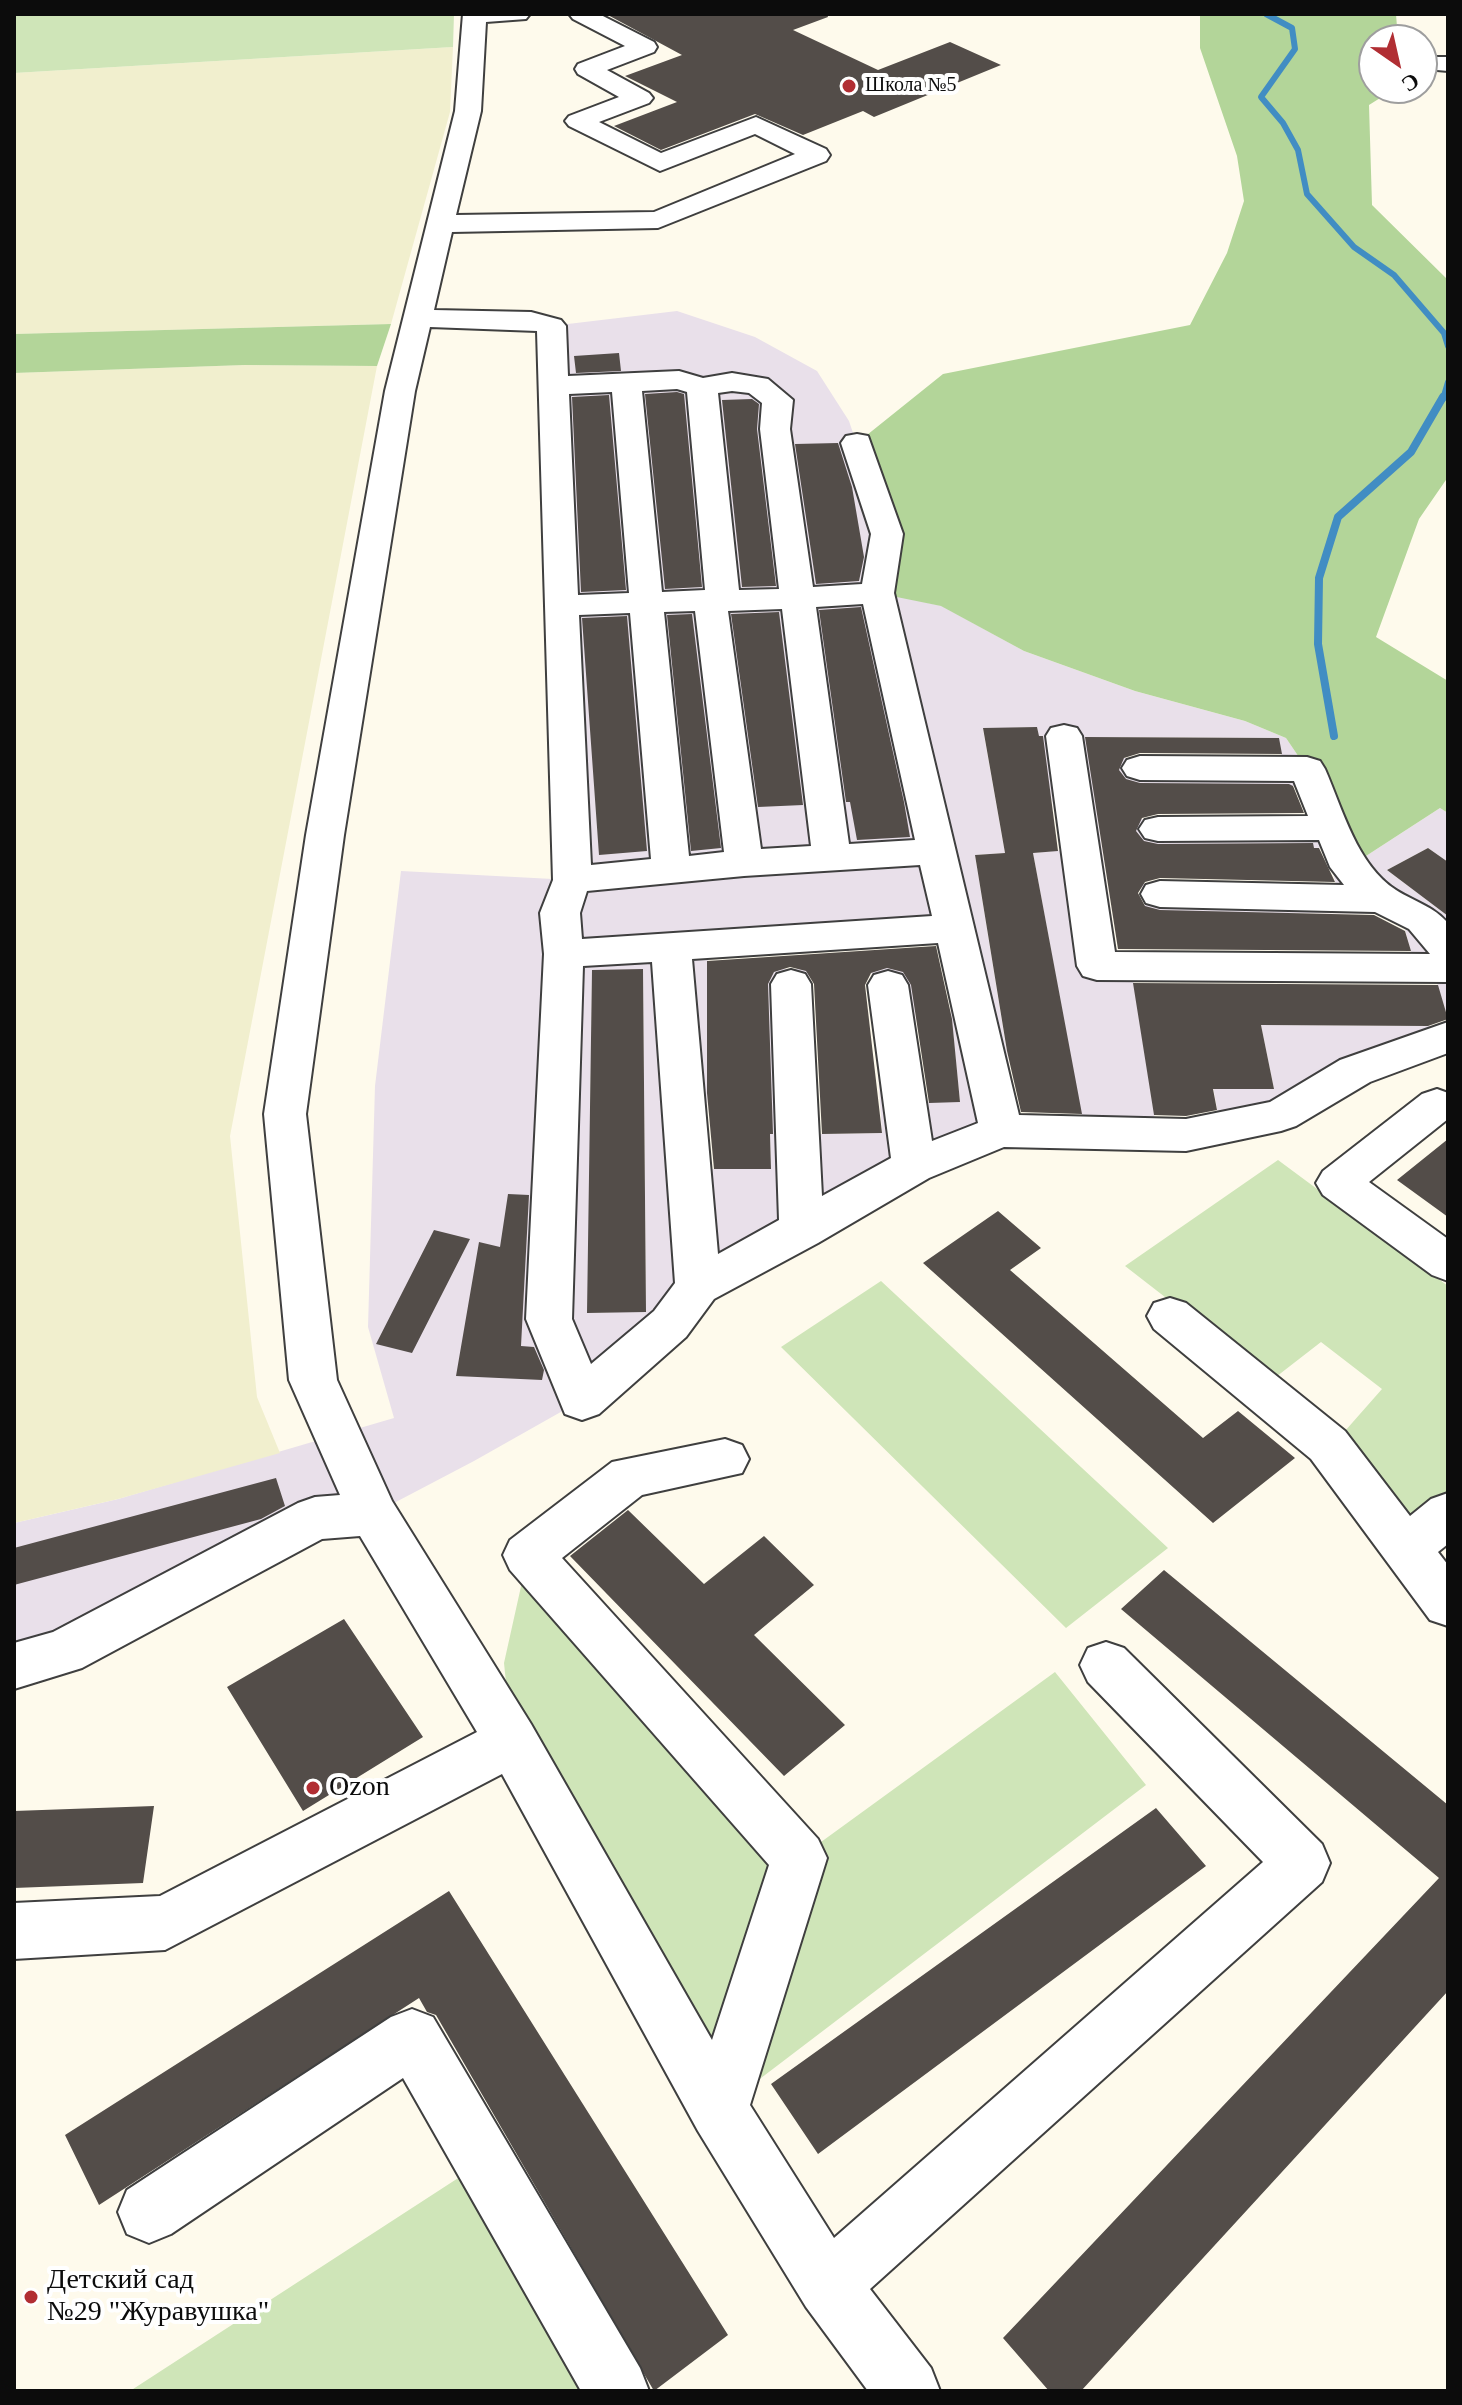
<!DOCTYPE html>
<html>
<head>
<meta charset="utf-8">
<style>
  body { margin:0 }
  #map { position:relative; width:1462px; height:2405px; overflow:hidden; background:#fefaec; font-family:Georgia,serif }
  canvas { display:block }
  .frame { position:absolute; inset:0; border:16px solid #0c0c0c; pointer-events:none }
  .north { position:absolute; left:1358px; top:24px; width:80px; height:80px; box-sizing:border-box; background:#fff; border:2px solid #9e9e9e; border-radius:50%; rotate:146deg; font-size:22px; font-weight:700; line-height:32px; text-align:center; color:#0c0c0c }
  .north::after { content:''; display:block; margin:auto; width:28px; height:36px; background:#b12e33; clip-path:polygon(50% 0,100% 100%,50% 72%,0 100%) }
</style>
</head>
<body>
<div id="map">
<canvas width="1462" height="2405"></canvas>
<div class="frame"></div>
<div class="north">С</div>
</div>
<script>
const context = document.querySelector('canvas').getContext('2d');
context.lineJoin = 'round';
function fillPath(path, color) {
  context.fillStyle = color;
  context.fill(path, 'evenodd');
}
function strokePath(path, color, width, dash) {
  context.strokeStyle = color;
  context.lineWidth = width;
  context.lineCap = dash ? 'butt' : 'round';
  context.setLineDash(dash || []);
  context.stroke(path);
}
function write(font, color, halo, rows, align = 'center') {
  context.font = font + ' Georgia,serif';
  context.lineWidth = 8;
  context.setLineDash([]);
  context.textBaseline = 'middle';
  context.strokeStyle = halo;
  context.fillStyle = color;
  for (const [text, x, y, turn = 0] of rows) {
    context.save();
    context.translate(x, y);
    context.rotate((+turn || 0) * Math.PI / 180);
    context.textAlign = isNaN(turn) ? turn : align;
    if (halo) context.strokeText(text, 0, 0);
    context.fillText(text, 0, 0);
    context.restore();
  }
}
const industrial = new Path2D(`
  M677,311L755,337L817,371L849,421L887,534L878,592L942,606L1024,651L1135,691L1245,721L1286,738L1307,769L1349,867L1440,808L1448,813V862L1428,848L1387,870L1448,916V1019L1436,980L1133,979L1156,1126L1220,1125L1202,1026L1233,1027L1245,1089H1274L1261,1025L1448,1026V1037L1355,1071L1281,1115L1186,1135L1001,1131L914,1166L699,1286L670,1324L582,1400L474,1461L373,1514L315,1518L64,1652L14,1666V1523L118,1499L394,1418L368,1327L375,1086L401,871L572,880L551,326ZM1037,727L1062,850L1033,853L1082,1118L1018,1120L975,855L1005,853L983,729ZM1086,737L1278,738L1282,759L1114,758L1118,785L1300,786L1308,821L1130,819L1134,846L1327,848L1336,885L1141,884L1146,912L1401,914L1412,956L1117,954ZM944,945L960,1102H923L911,965H871L882,1133L817,1134L809,969H765L771,1168L707,1169L708,946ZM643,970L646,1311L588,1313L592,971Z`);
const farmland = new Path2D(`
  M453,47L450,112L391,324L14,334V73Z
  M245,365L377,366L230,1136L257,1397L280,1453L118,1499L14,1523V373Z`);
const green = new Path2D(`
  M14,14H454L453,47L14,73Z
  M1278,1160L1448,1286V1493L1411,1525L1345,1431L1382,1389L1321,1342L1272,1380L1125,1266Z
  M881,1281L1168,1548L1066,1628L781,1347Z
  M528,1555L799,1858L1055,1672L1146,1785L719,2110L512,1741L504,1663Z
  M469,2171L590,2391H130Z`);
const forest = new Path2D(`
  M1200,14H1396L1398,40H1374V88H1396L1369,105L1372,205L1448,280V477L1419,519L1376,637L1448,681V813L1440,808L1349,867L1307,769L1286,738L1245,721L1135,691L1024,651L941,606L877,593L887,534L857,443L943,374L1190,325L1227,253L1244,201L1237,156L1200,48Z
  M391,324L377,366L245,365L14,373V334Z`);
const streamFar1 = new Path2D(`
  M1266,14L1292,28L1295,49L1261,97L1283,123L1298,150L1307,194L1354,247L1394,275L1444,333L1448,346
  M1443,399L1448,382`);
const stream = new Path2D(`
  M1334,736L1318,644L1319,578L1338,517L1411,452L1443,397`);
const building = new Path2D(`
  M606,14L712,16L827,14L828,17L793,30L878,70L950,42L1001,65L874,117L863,111L803,135L755,114L661,150L614,126L677,102L625,76L682,55Z
  M619,353L621,371L576,373L574,356Z
  M677,392L684,394L702,587L665,589L645,394Z
  M609,395L626,590L581,592L572,397Z
  M752,399L759,404L757,429L776,586L742,587L722,400Z
  M838,443L852,487L864,557L859,581L816,584L795,444Z
  M861,607L904,802L910,837L857,840L850,802H846L819,610Z
  M779,612L803,805L758,807L731,614Z
  M692,614L721,848L691,851L667,615Z
  M627,616L647,851L599,855L582,618Z
  M1037,727L1039,736H1043L1058,851L1033,853L1082,1114L1021,1112L1007,1051L975,855L1005,853L983,728Z
  M1085,737L1279,738L1282,754L1140,753L1124,758L1119,770L1126,779L1140,783L1289,784L1293,786L1304,813L1158,814L1142,818L1136,831L1144,841L1158,844L1313,843L1314,848H1319L1335,882L1160,878L1145,882L1138,893L1145,906L1160,910L1374,915L1405,931L1411,951L1118,949Z
  M1428,848L1448,862V916L1387,870Z
  M936,946L952,1019L960,1102L929,1103L911,985L903,972L887,968L871,973L865,985L882,1133L822,1134L814,984L806,971L790,967L774,972L768,984L773,1134H770L771,1169H714L707,1093V961Z
  M643,969L646,1312L587,1313L592,970Z
  M1133,983L1438,985L1448,1019L1428,1026L1261,1025L1274,1089H1213L1217,1110L1186,1116L1154,1115Z
  M1448,1139V1217L1397,1180Z
  M508,1194L529,1195L521,1346L534,1347L544,1370L542,1380L456,1376L479,1242L500,1247Z
  M998,1211L1041,1248L1010,1270L1203,1438L1238,1411L1295,1458L1213,1523L923,1263Z
  M434,1230L470,1239L412,1353L376,1344Z
  M276,1478L285,1506L261,1519L14,1585V1548Z
  M628,1510L704,1584L764,1536L814,1585L754,1635L845,1725L784,1776L570,1556Z
  M1164,1570L1448,1805V1991L1081,2391H1049L1003,2338L1439,1878L1121,1609Z
  M344,1619L423,1737L303,1811L227,1687Z
  M154,1806L143,1883L14,1888V1811Z
  M1156,1808L1206,1866L818,2154L771,2084Z
  M449,1891L728,2335L654,2391L436,2015L427,2012L419,1998L99,2205L65,2135Z`);
const minor = new Path2D(`
  M463,14H530L526,19L486,22L481,111L456,215L654,212L795,154L755,134L660,171L569,126L565,121L569,116L619,97L578,74L575,69L578,64L625,46L573,19L569,14H599L654,42L657,47L654,52L607,70L649,93L653,98L649,103L599,122L661,153L756,117L826,149L830,155L826,161L658,228L452,232L434,310L531,312L561,320L566,326L568,376L679,371L703,378L732,373L768,379L793,400L790,429L813,587L862,584L871,534L841,443L846,436L857,434L868,436L903,534L894,593L1019,1115L1186,1119L1270,1102L1340,1060L1448,1022V1053L1370,1082L1296,1126L1281,1131L1186,1151L1004,1147L929,1178L818,1243L714,1299L686,1337L599,1414L582,1420L565,1414L526,1319L544,954L540,913L553,880L537,331L430,327L415,391L344,835L306,1114L337,1380L392,1501L531,1724L712,2040L769,1865L510,1570L503,1555L510,1540L612,1462L725,1439L742,1445L749,1459L742,1473L642,1495L562,1558L818,1839L827,1858L750,2105L834,2238L1263,1862L1088,1682L1080,1665L1088,1648L1106,1642L1124,1648L1322,1844L1330,1863L1322,1882L870,2289L931,2368L940,2391H868L806,2307L698,2131L502,1774L165,1950L14,1959V1903L160,1896L477,1732L360,1536L322,1539L82,1668L14,1689V1643L53,1632L298,1503L315,1497L340,1495L289,1380L264,1114L306,835L385,391L455,111ZM677,389L687,392L705,590L662,592L642,391ZM732,391L749,393L762,403L760,429L779,589L739,590L718,393ZM612,392L629,593L578,595L569,394ZM863,604L915,840L849,844L816,607ZM782,609L811,846L761,849L728,611ZM695,611L724,852L689,856L664,612ZM630,613L651,859L591,865L579,615ZM920,865L932,916L582,939L580,913L587,891L744,876ZM938,943L978,1123L932,1141L908,985L902,975L888,971L874,975L868,985L891,1158L822,1196L811,984L805,974L791,970L777,974L771,984L779,1220L718,1254L692,959ZM652,962L675,1283L654,1311L591,1364L572,1319L583,966Z
  M1435,57H1448V71L1426,69L1423,64L1426,59Z
  M1064,725L1077,728L1082,736L1115,952L1430,954L1409,929L1375,912L1160,907L1146,903L1141,894L1146,885L1160,881L1344,885L1330,867L1319,840L1158,841L1145,838L1139,829L1145,820L1158,817L1308,816L1294,781L1140,780L1127,776L1122,768L1127,760L1140,756L1307,757L1320,761L1325,769C1343,810 1357,865 1396,890C1415,902 1433,906 1448,923V982L1097,980L1083,976L1077,966L1046,736L1051,728Z
  M1437,1089L1448,1093V1119L1369,1182L1448,1239V1281L1432,1275L1323,1195L1316,1183L1323,1171L1422,1094Z
  M1170,1298L1186,1303L1345,1431L1410,1516L1431,1499L1448,1493V1544L1438,1552L1448,1565V1626L1430,1620L1311,1459L1154,1329L1147,1316L1154,1303Z
  M412,2009L433,2017L640,2368L649,2391H581L403,2078L171,2234L149,2243L127,2234L118,2212L127,2190L391,2017Z`);
const markers = [
  [849,86,8,"#b12e33"],
  [313,1788,8,"#b12e33"],
  [31,2297,8,"#b12e33"]
];
const farPoinames = [
  ["Школа №5",865,86]
];
const nearPoinames = [
  ["Ozon",329,1788],
  ["Детский сад",47,2281],
  ["№29 \"Журавушка\"",47,2313]
];
fillPath(industrial, '#e9e0ea');
fillPath(farmland, '#f1efce');
fillPath(green, '#cfe5b8');
fillPath(forest, '#b3d599');
strokePath(streamFar1, '#418dc3', 6);
strokePath(stream, '#418dc3', 8);
fillPath(building, '#534d49');
strokePath(minor, '#3f3f3f', 4);
fillPath(minor, '#fff');
for (const [x, y, r, color] of markers) {
  const dot = new Path2D();
  dot.arc(x, y, r, 0, 2 * Math.PI);
  context.fillStyle = color;
  context.fill(dot);
  strokePath(dot, '#fff', 3);
}
write('20px', '#0c0c0c', '#fff', farPoinames, 'left');
write('28px', '#0c0c0c', '#fff', nearPoinames, 'left');
</script>
</body>
</html>
